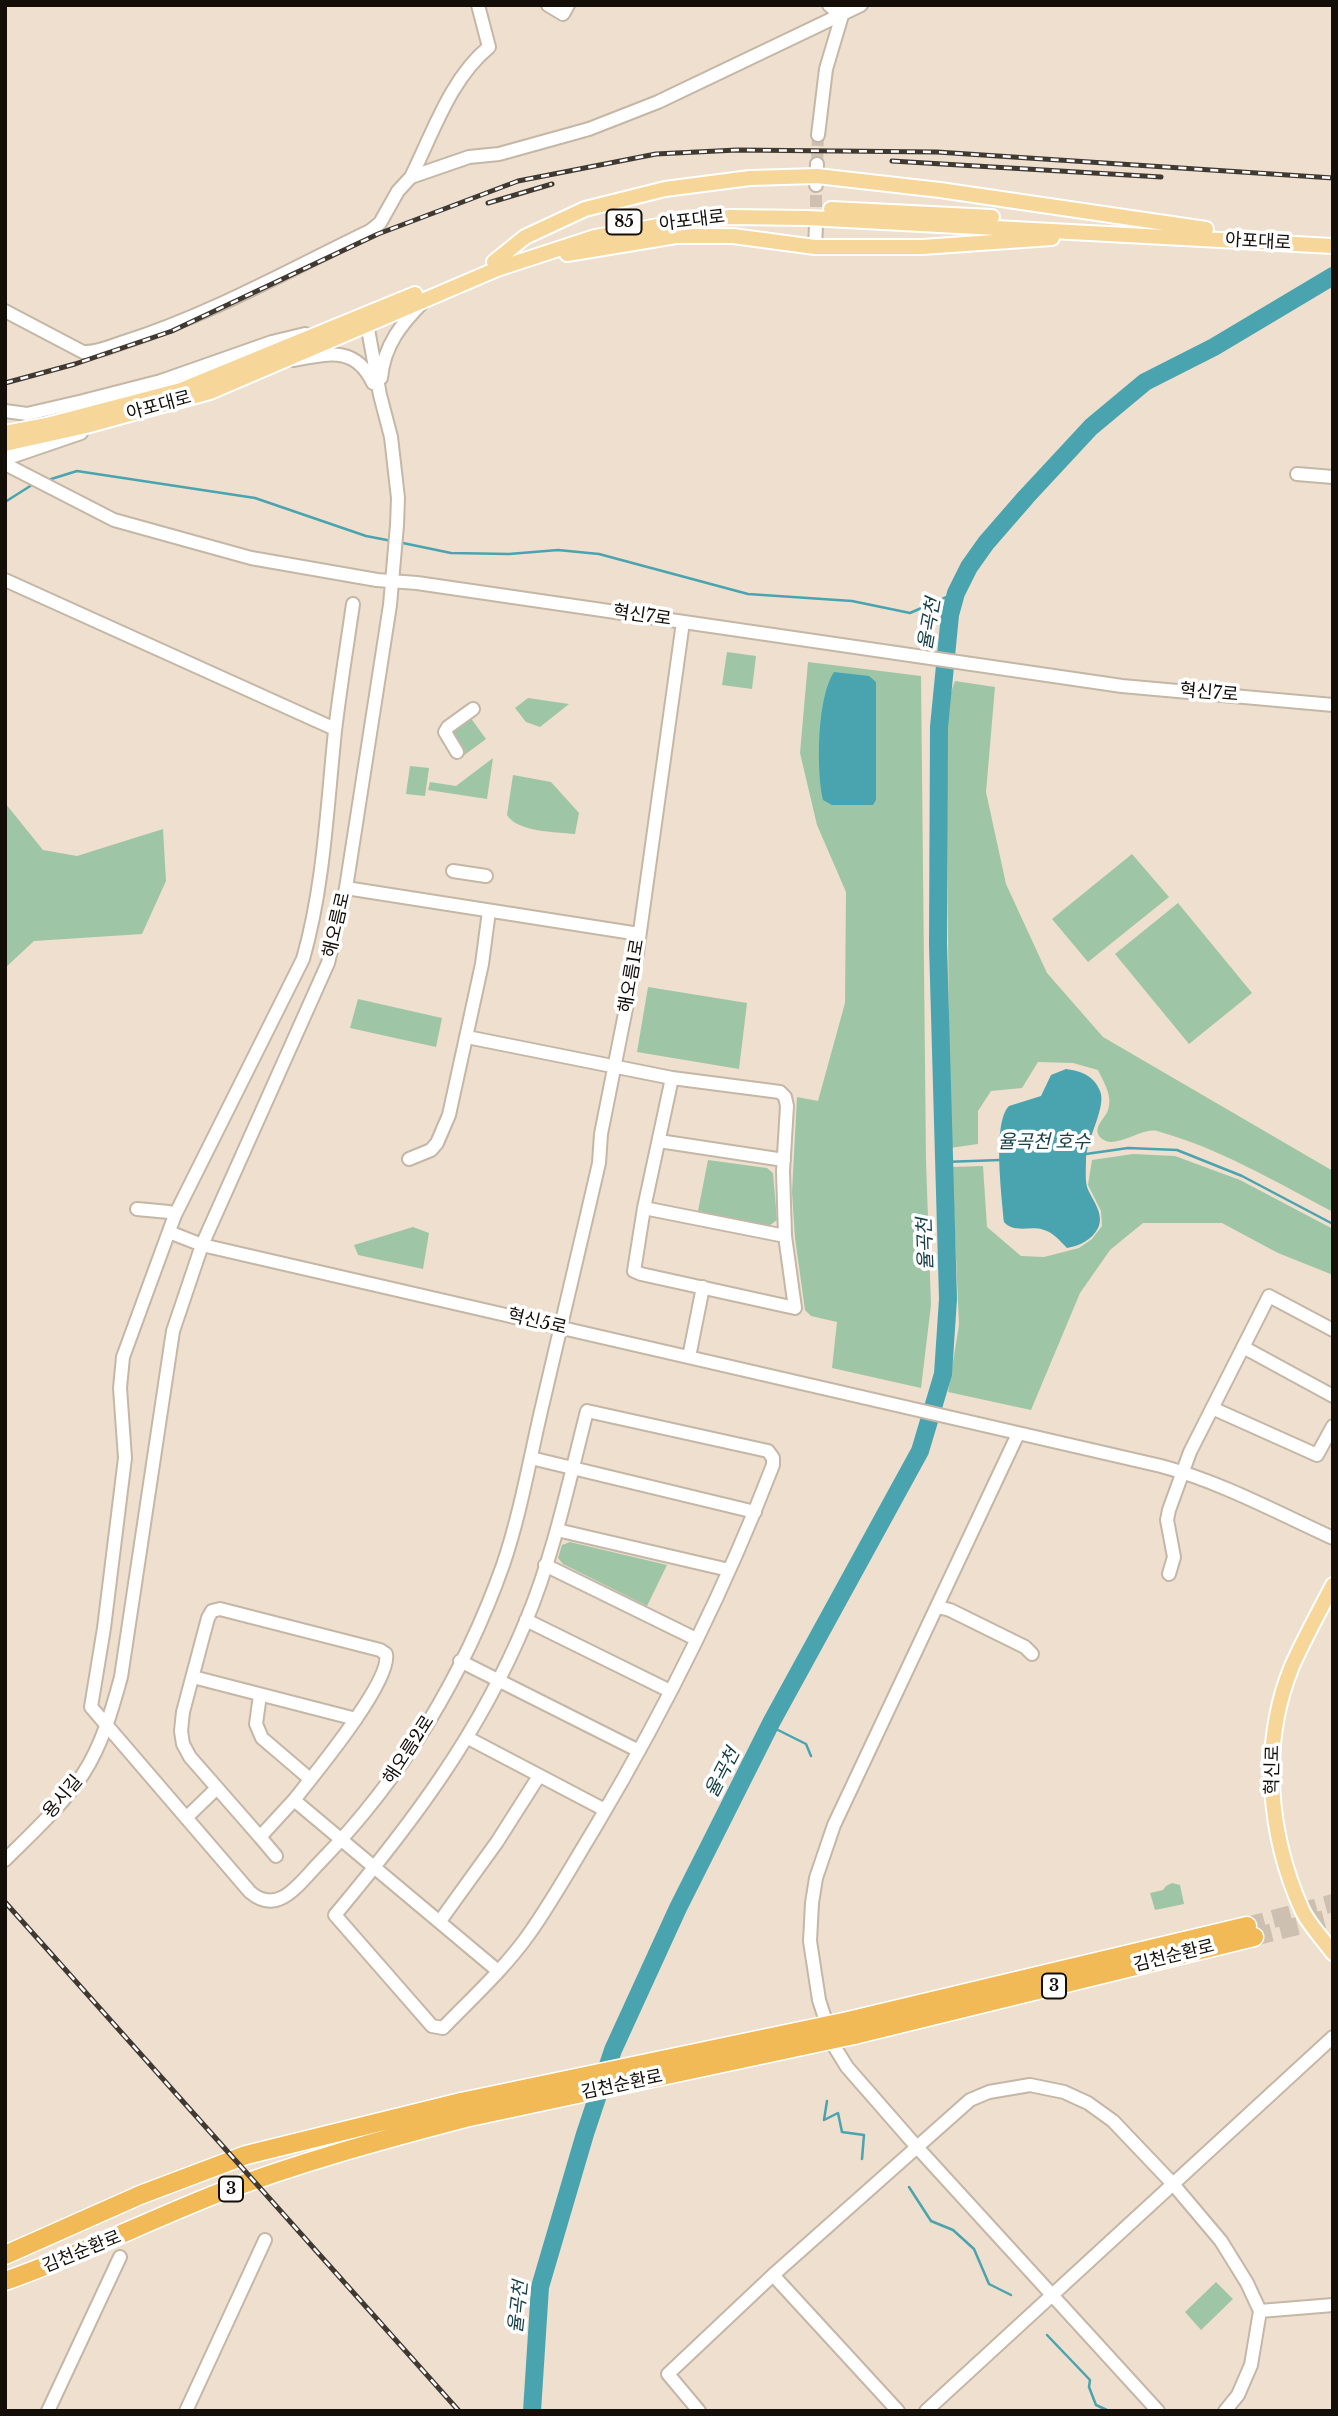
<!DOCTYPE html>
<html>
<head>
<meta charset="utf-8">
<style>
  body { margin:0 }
  #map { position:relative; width:1338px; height:2416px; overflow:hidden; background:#eedfce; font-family:"Libre Baskerville",serif }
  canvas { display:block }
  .frame { position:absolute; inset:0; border:7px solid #130e08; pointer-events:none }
</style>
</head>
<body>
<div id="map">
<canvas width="1338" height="2416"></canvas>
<div class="frame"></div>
</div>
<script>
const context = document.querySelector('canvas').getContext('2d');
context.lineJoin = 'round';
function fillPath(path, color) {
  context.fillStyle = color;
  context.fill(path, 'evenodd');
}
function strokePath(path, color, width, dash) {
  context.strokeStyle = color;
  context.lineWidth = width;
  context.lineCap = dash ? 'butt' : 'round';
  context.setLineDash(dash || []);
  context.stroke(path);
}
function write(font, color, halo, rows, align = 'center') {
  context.font = font + ' "Libre Baskerville","Noto Sans KR",serif';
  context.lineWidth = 7;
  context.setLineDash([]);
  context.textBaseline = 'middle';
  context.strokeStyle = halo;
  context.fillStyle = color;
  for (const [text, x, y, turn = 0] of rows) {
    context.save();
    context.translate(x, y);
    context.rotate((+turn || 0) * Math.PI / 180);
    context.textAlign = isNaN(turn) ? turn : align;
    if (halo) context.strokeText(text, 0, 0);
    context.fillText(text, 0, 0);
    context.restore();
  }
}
const green = new Path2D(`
  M727,652L756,656L752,689L722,685Z
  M808,662L921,676L926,1161L931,1305L921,1388L832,1368L837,1322L811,1316L805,1310L795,1238L792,1192L797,1097L818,1101L845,1003L846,892L817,825L800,753Z
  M955,681L995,687L986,792L1006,884L1047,973L1103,1037L1333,1171V1212C1276,1182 1219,1148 1157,1131C1141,1127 1115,1151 1101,1138C1091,1128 1105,1119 1108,1110C1113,1096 1104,1083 1098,1070L1073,1063L1038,1062L1022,1088L991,1091L978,1111V1144L950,1148C949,1042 948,935 947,829C946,793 941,712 955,681Z
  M528,698L569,704L540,727L526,722L515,708Z
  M470,717L486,739L463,756L450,737L451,730Z
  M493,758L487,799L428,790L430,782L456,786Z
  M410,766L429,768L425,796L406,794Z
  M513,775L551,782L579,813L575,834C556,832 517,832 507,815Z
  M5,803L43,850L77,856L163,829L166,881L142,934L34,941L5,968Z
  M1132,854L1169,897L1088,962L1052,919Z
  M1178,903L1252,993L1189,1044L1115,954Z
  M648,987L747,1003L739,1069L637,1052Z
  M358,999L442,1018L436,1047L350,1028Z
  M1133,1154L1175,1156L1240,1180L1333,1229V1275L1278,1253L1222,1223H1143L1110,1250L1080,1293L1031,1410L948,1392L959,1325L952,1167L983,1166L987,1227L1021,1256L1044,1257L1079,1248L1092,1239L1102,1226L1101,1211L1088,1185L1092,1160Z
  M708,1160L767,1168L773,1173L777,1220L769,1226L698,1211Z
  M413,1227L429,1233L423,1269L358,1255L354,1245Z
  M570,1542L667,1565L647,1606L563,1564L558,1558L562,1545Z
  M1172,1883L1180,1885L1184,1904L1155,1910L1150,1893L1163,1890L1166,1886Z
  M1216,2282L1233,2299L1201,2330L1185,2312Z`);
const water = new Path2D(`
  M834,672L869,676L876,682V800L873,805H832L823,800C816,770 817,697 834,672Z
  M1066,1069C1082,1071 1094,1076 1100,1091C1107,1107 1086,1139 1086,1160C1086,1168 1085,1179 1087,1187C1092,1200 1105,1214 1098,1228C1092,1240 1079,1246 1067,1248C1060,1241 1054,1233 1044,1230C1030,1225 1015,1234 1004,1222C1002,1197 992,1123 1009,1106L1041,1096L1051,1075Z`);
const stream = new Path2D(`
  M48,480L77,471L255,498L366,536L392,541
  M5,502L35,483
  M398,542L451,553L509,554L558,550L599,554L748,594L852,601L910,613L956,593
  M1086,1154L1128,1148L1177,1150L1242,1176L1333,1224
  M944,1162L1000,1160
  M770,1726L806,1744L811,1756
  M827,2101L824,2120L838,2113L842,2132L864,2135L862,2159
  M909,2187L931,2221L953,2230L974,2249L989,2284L1011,2295
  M1047,2335L1090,2380L1089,2387L1096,2405L1107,2410L1118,2411`);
const river = new Path2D(`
  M532,2411L540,2287L585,2134L613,2050L678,1908L772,1721L920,1451L943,1374L948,1299L938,944L939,727L950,615L956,593L969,567L986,543L1026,497L1091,427L1145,382L1214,347L1333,276`);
const minorTunnel = new Path2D(`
  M817,164L818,135
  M816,225V185`);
const highwayTunnel = new Path2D(`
  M1247,1926L1333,1903
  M1254,1937L1333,1917`);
const minor = new Path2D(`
  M548,5L563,14L568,5
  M829,5L841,16
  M818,135L826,69L843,12
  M411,177C433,133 450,79 489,47L478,5
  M816,185L817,164
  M815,247L816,225
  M5,311L83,352C97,353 111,346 124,342C209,315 289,270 370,231L380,223L398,191L411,177L469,157L499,154L589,129L658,102L861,5
  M293,360C328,354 355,345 373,383
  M381,378C384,345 402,323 424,301
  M5,411L27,414L83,401L161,381L272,342L305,334
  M5,459L81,433
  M5,464L114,520L251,558L377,580L417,583L1122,686L1333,705
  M1297,474L1333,477
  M5,580L335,729
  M353,604C347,646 340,688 335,731C327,807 324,886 303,959L175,1215L123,1357L120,1388L125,1458L104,1628L91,1707L250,1892C279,1917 300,1882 321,1861C402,1778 464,1675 503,1565C520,1515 529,1463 541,1411C560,1329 580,1246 599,1163L601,1134L637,953L683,622
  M457,752L445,732L448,727L473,709
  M453,871L486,876
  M346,888L639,934
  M467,1037L672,1078L780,1092L785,1097L787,1106L783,1171L785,1236L795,1308L641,1274L634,1271L644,1208L672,1078
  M659,1141L784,1160
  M409,1159L431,1150L437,1143L449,1115L482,964L489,911
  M644,1208L785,1236
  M137,1209L169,1212
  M169,1232L202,1245L1161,1466C1221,1482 1276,1512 1333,1538
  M1243,1347L1333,1396
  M689,1357L703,1287
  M1212,1408L1317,1455L1333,1426
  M587,1411L768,1451L773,1458V1465C725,1590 664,1711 596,1826C574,1862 553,1900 529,1934C505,1968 472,1998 443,2028L432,2026L335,1915C412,1823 480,1733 526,1621C554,1554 569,1481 587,1411Z
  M1018,1434L834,1825L816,1878L812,1903L810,1941L819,2000L834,2046L847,2067L916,2146L1158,2411
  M531,1458L755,1512
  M557,1530L729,1570
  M545,1565L696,1639
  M1169,1574L1174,1557L1167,1520L1169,1510L1190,1452L1269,1296L1333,1330
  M938,1607L950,1610L1025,1647L1032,1654
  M526,1620L670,1691
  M460,1661L639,1751
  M193,1677L356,1719
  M260,1695L256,1724L262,1738L310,1779
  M468,1738L605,1810
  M294,1800L260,1837L190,1757L183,1744L181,1731L183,1712L208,1618L212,1611L220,1609L380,1650L386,1654C392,1681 313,1776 294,1800L498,1971
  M186,1818L217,1788
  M260,1837L276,1856
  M5,1860C32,1833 62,1806 83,1774C102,1745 112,1710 121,1677L173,1331L202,1245L328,963L346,888L390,605L397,525L398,498L391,437L380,395L366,318
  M440,1921L497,1842L539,1776
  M773,2275L898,2411
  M1260,2311L1333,2305
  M48,2411L120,2257
  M186,2411L265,2240
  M699,2411L668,2374L773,2275L970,2100L989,2092L1030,2085L1064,2092L1088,2103L1113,2121L1173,2184L1221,2241L1247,2283L1260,2311L1251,2365L1238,2395L1225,2411
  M926,2411L1333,2037`);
const major = new Path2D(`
  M831,209L992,217
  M567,254L676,236H733L815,247H922L1052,238
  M494,262L525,237L585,209L665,189L750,178L817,176L940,190L1206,229
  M5,433L47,425L181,390L415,294
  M5,444L86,426L210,392L497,269L595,237L693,220L731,217L808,218L1333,246
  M1333,1585C1319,1612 1304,1639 1292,1666C1260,1744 1268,1834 1302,1910C1309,1925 1323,1939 1333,1953`);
const highway = new Path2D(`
  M848,2021L1247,1926
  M854,2035L1254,1937
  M5,2255L140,2195L246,2155L461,2102
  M5,2281C77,2256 145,2222 216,2194C297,2163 381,2140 465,2118`);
const rail = new Path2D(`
  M892,161L1161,177
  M488,203L552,184
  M5,383L75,364L172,331L378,234L518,181L656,154L737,150L937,152L1333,178
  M5,1902L459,2411`);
const highwayBridge = new Path2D(`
  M461,2102L848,2021
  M465,2118L854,2035`);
const shields = [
  [624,222,35],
  [1054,1986,24],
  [231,2189,24]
];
const shieldNames = [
  ["85",624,222],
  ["3",1054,1986],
  ["3",231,2189]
];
const streetNames = [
  ["아포대로",692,221,-7],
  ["아포대로",1258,242,3],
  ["아포대로",159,406,-15],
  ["혁신7로",642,616,8],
  ["혁신7로",1209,693,5],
  ["해오름로",337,925,-77],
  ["해오름1로",632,976,-80],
  ["혁신5로",537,1322,13],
  ["해오름2로",409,1750,-57],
  ["혁신로",1273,1770,-89],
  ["용시길",63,1797,-50],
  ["김천순환로",1174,1956,-14],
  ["김천순환로",622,2085,-12],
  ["김천순환로",82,2252,-22]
];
const waterNames = [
  ["율곡천",930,624,-80],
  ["율곡천 호수",1044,1143],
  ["율곡천",926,1244,-92],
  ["율곡천",723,1773,-63],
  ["율곡천",519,2307,-84]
];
fillPath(green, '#9ec6a6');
fillPath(water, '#49a4af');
strokePath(stream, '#49a4af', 2.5);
strokePath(river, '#49a4af', 18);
strokePath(minorTunnel, '#cdc0b0', 12, [12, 6]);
strokePath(highwayTunnel, '#cdc0b0', 18, [18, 9]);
strokePath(minor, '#c5b7a6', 16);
strokePath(major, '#fff', 18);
strokePath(highway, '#fff', 21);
strokePath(minor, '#fff', 12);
strokePath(major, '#f7d69a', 14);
strokePath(highway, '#f2ba56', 18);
strokePath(rail, '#403931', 5);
strokePath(rail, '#fff', 2.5, [8]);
strokePath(highwayBridge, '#fff', 21, []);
strokePath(highwayBridge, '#f2ba56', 18);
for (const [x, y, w] of shields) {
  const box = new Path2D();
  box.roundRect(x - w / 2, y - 12.5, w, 25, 5);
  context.fillStyle = '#fff';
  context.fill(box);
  strokePath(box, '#130e08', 2);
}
write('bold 16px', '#130e08', null, shieldNames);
write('18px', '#130e08', '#fff', streetNames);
write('italic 19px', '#184247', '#fff', waterNames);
</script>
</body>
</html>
